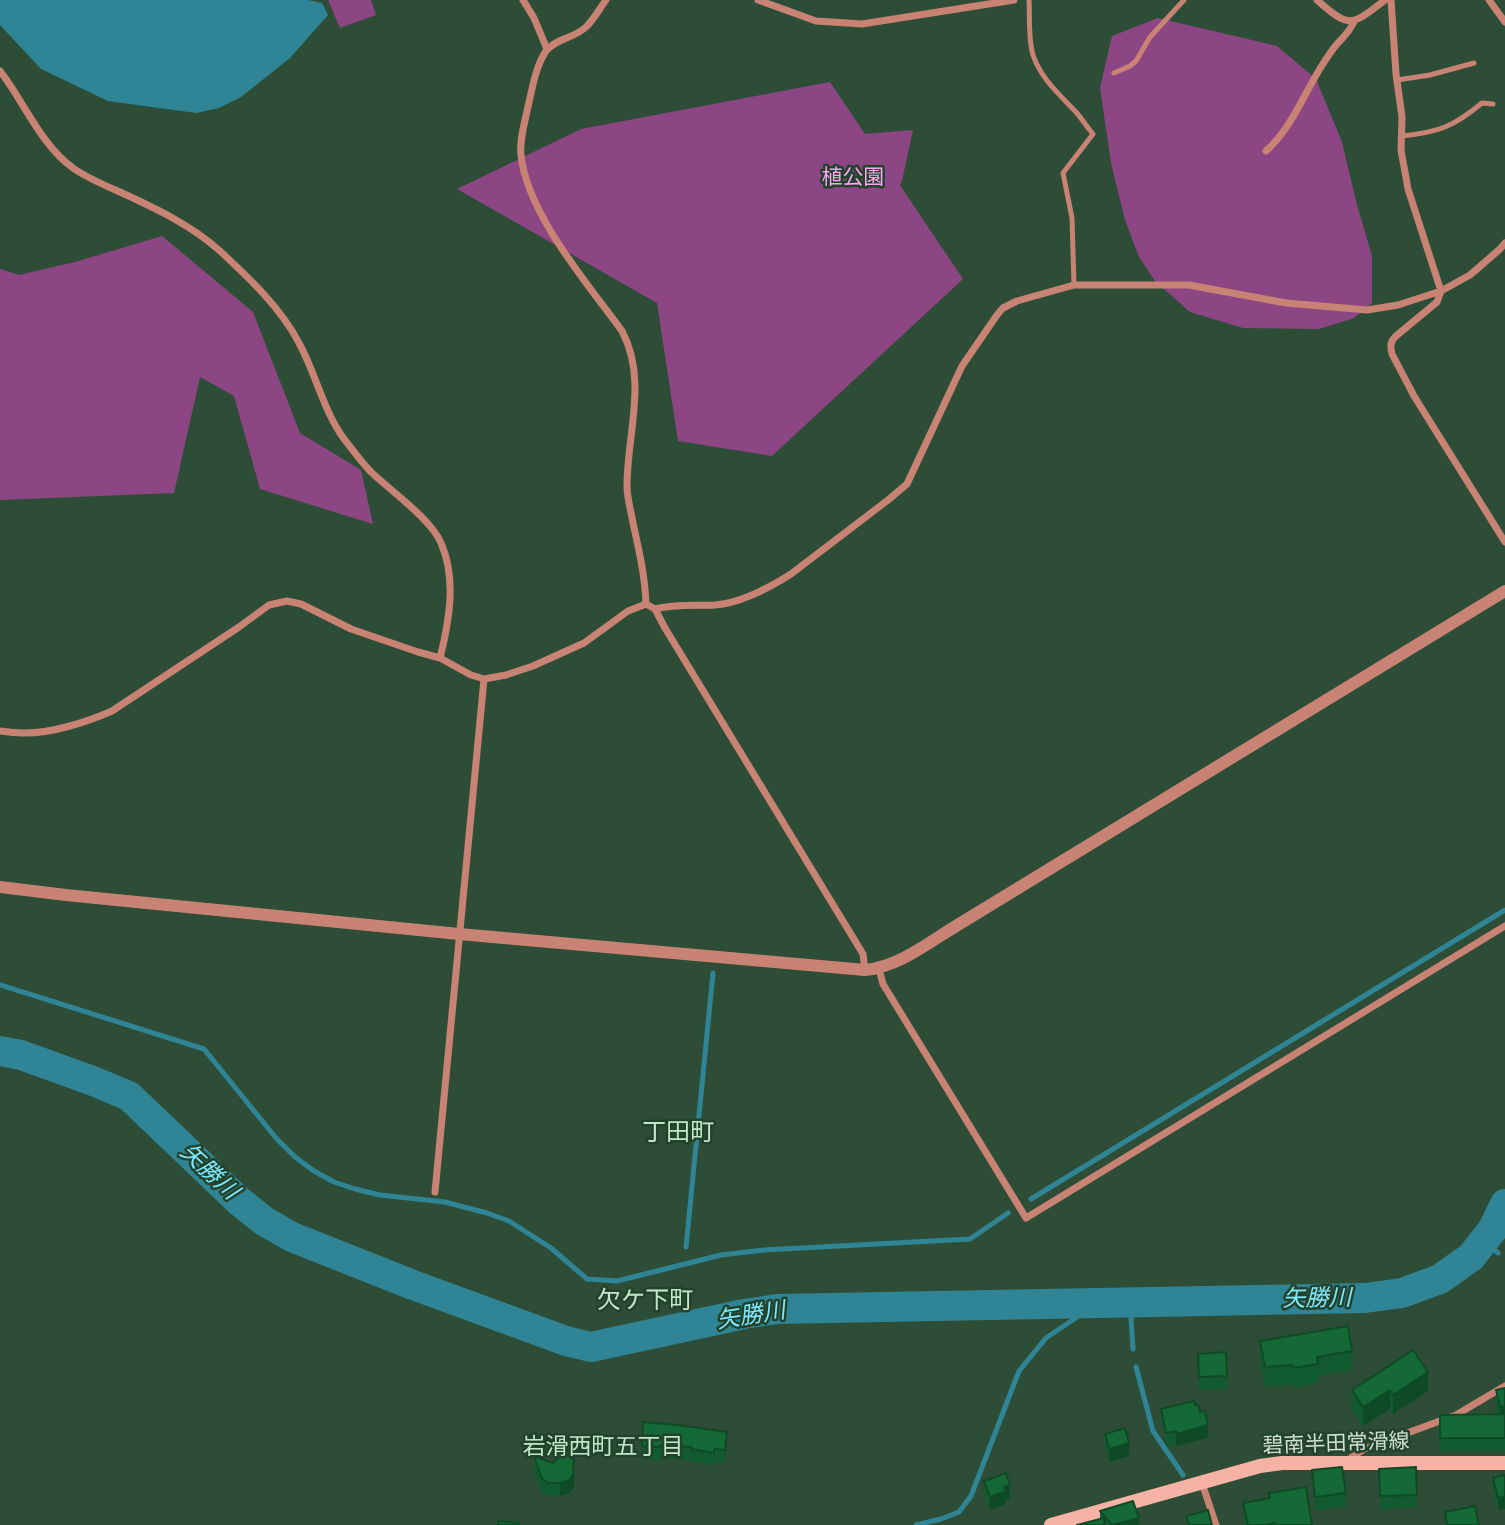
<!DOCTYPE html>
<html>
<head>
<meta charset="utf-8">
<style>
  body { margin:0 }
  canvas { display:block; background:#2e4d36 }
</style>
</head>
<body>
<canvas width="1505" height="1525"></canvas>
<script>
const context = document.querySelector('canvas').getContext('2d');
context.lineJoin = 'round';
function fillPath(path, color) {
  context.fillStyle = color;
  context.fill(path, 'evenodd');
}
function strokePath(path, color, width, dash) {
  context.strokeStyle = color;
  context.lineWidth = width;
  context.lineCap = dash ? 'butt' : 'round';
  context.setLineDash(dash || []);
  context.stroke(path);
}
function write(font, color, halo, rows, align = 'center') {
  context.font = font + ' Rubik,"Noto Sans JP",sans-serif';
  context.lineWidth = 5;
  context.setLineDash([]);
  context.textBaseline = 'middle';
  context.strokeStyle = halo;
  context.fillStyle = color;
  for (const [text, x, y, turn = 0] of rows) {
    context.save();
    context.translate(x, y);
    context.rotate((+turn || 0) * Math.PI / 180);
    context.textAlign = isNaN(turn) ? turn : align;
    if (halo) context.strokeText(text, 0, 0);
    context.fillText(text, 0, 0);
    context.restore();
  }
}
const green = new Path2D(`
  M328,0H371L376,15L340,28Z
  M1158,18L1277,46L1316,79L1342,142L1357,205L1372,256V303L1354,318L1319,329L1243,328L1190,312L1155,281L1139,257L1125,220L1111,163L1100,88L1112,36Z
  M830,82L865,134L913,130L902,181L900,185L963,279L772,456L678,441L657,303L457,189L581,129Z
  M162,236L253,312L300,433L361,470L373,524L260,489L234,396L200,377L174,493L0,500V269L19,275L75,262Z`);
const water = new Path2D(`
  M0,0H308L322,3L328,15L290,58L241,97L219,108L196,113L108,101L41,69L0,25Z`);
const stream = new Path2D(`
  M0,985L204,1049L276,1138L295,1157L314,1171L334,1182L355,1189L380,1195L445,1202L487,1213L509,1221L551,1248L587,1279L617,1281L721,1255L764,1250L970,1239L1008,1213
  M1031,1199L1505,910
  M1484,1240L1498,1253
  M686,1247L713,973
  M1130,1302L1133,1349
  M1136,1367L1153,1431L1183,1475
  M916,1525L941,1519L959,1512L971,1496L1019,1371L1046,1338L1080,1315L1119,1302`);
const river = new Path2D(`
  M0,1051L21,1055L93,1081L129,1096L239,1201L264,1221L292,1237L413,1285L566,1341L591,1347L744,1314L777,1309L1365,1298L1402,1293L1440,1279L1471,1257L1493,1229L1505,1204`);
const service = new Path2D(`
  M1029,0C1030,18 1028,38 1033,55C1041,79 1060,95 1076,112C1082,119 1087,127 1093,134L1063,173L1072,218L1074,285
  M1114,73L1130,66L1136,61L1150,37L1184,0
  M1397,80L1430,75L1474,63
  M1402,136C1439,132 1453,127 1482,103L1493,104`);
const minor = new Path2D(`
  M523,0L534,18L547,49
  M606,0C600,8 594,19 587,26C576,38 556,38 546,51C536,66 533,85 529,102C526,118 519,139 521,155C527,214 588,284 622,331C648,380 627,434 627,486C627,498 631,511 633,523C639,550 645,576 646,604
  M758,0L816,21L862,24L1014,0
  M1317,0C1350,29 1351,26 1385,0
  M1391,0L1396,74L1402,117L1401,150L1408,189L1441,291L1437,302L1396,336C1390,342 1390,346 1392,354L1414,396L1505,542
  M1489,0L1505,22
  M0,71C24,102 41,145 73,168C87,178 104,185 120,192C155,208 191,225 220,251C249,278 281,308 299,343C316,374 323,410 344,439C353,450 361,462 371,472C391,491 431,519 441,543C457,579 449,622 440,658
  M1266,151C1291,129 1304,94 1321,67C1326,59 1331,51 1337,44C1346,34 1348,34 1354,22
  M655,609C675,604 695,606 715,605C742,603 769,588 791,574L888,500L907,484L962,366L997,315L1003,308L1017,301L1074,285H1189L1286,303L1367,310L1398,305L1441,291L1470,275L1500,249L1505,243
  M0,731C7,732 15,733 22,733C50,734 87,722 112,711L239,627L269,605L287,601L301,604L351,629L418,652L440,658L471,675L484,679L506,675L533,666L584,643L628,611L646,604L655,609L665,628L863,954L865,970
  M879,969L883,984L1026,1218L1505,926
  M435,1192L484,679
  M1348,1460L1364,1449L1456,1415L1505,1386
  M1202,1483L1216,1525`);
const tertiary = new Path2D(`
  M0,887L66,895L459,934L865,970C898,967 928,943 956,926L1505,591`);
const secondary = new Path2D(`
  M1051,1525L1260,1466L1282,1463H1505`);
const wall = new Path2D(`
  M1260,1341L1352,1351V1370L1318,1376V1383L1293,1388V1385L1265,1386L1260,1360Z
  M1413,1350L1428,1391L1393,1414L1390,1409L1363,1426L1352,1410V1390Z
  M1198,1354L1227,1376V1389L1199,1390Z
  M1505,1388V1451H1440V1415L1498,1414L1496,1403V1390Z
  M1195,1405L1208,1438L1176,1446V1444L1166,1446L1161,1421V1409Z
  M643,1422L727,1445L725,1463L714,1462V1465L691,1462V1460L660,1458V1460L642,1459Z
  M1105,1434L1129,1456L1109,1462L1105,1447Z
  M534,1456L553,1463L574,1460V1486L570,1493L560,1496H548L542,1492L534,1469Z
  M1312,1470L1346,1493V1506L1315,1510L1312,1483Z
  M1505,1475L1498,1510L1493,1490V1478Z
  M984,1481L1010,1498L1006,1499V1504L990,1510L984,1494Z
  M1379,1482L1417,1495V1507L1380,1509Z
  M1269,1493L1312,1525H1244L1243,1503L1269,1498Z
  M1100,1511L1139,1525H1077L1100,1519Z`);
const shadedWall = new Path2D(`
  M1428,1372V1391L1393,1414V1395Z
  M1390,1390V1409L1363,1426V1407Z
  M1505,1406V1419L1500,1420V1407Z
  M1208,1425V1438L1176,1446V1434Z
  M727,1432V1445L725,1463V1450Z
  M1129,1443V1456L1109,1462V1449Z
  M574,1460V1486L570,1493L560,1496V1483L573,1468Z
  M1010,1485V1498L1006,1499V1504L990,1510V1497L1004,1487Z
  M1505,1497V1509L1498,1510V1498Z
  M1139,1518V1525H1113Z`);
const building = new Path2D(`
  M1348,1326L1352,1351L1317,1357L1318,1364L1293,1368V1365L1265,1367L1260,1341Z
  M1413,1350L1428,1372L1393,1395L1390,1390L1363,1407L1352,1390Z
  M1226,1352L1227,1376L1199,1377L1198,1354Z
  M1505,1388V1406L1500,1407L1496,1390Z
  M1194,1401L1195,1405L1198,1404L1200,1412L1205,1411L1208,1425L1176,1434V1431L1166,1433L1161,1409Z
  M1505,1414V1438H1440V1415Z
  M643,1422L677,1425L727,1432L725,1450L714,1449V1453L691,1449L692,1447L660,1445V1447L642,1446Z
  M1125,1428L1129,1443L1109,1449L1105,1434Z
  M566,1454L574,1460L573,1468L574,1473L570,1480L560,1483H548L542,1479L534,1456L553,1463L562,1455Z
  M1342,1467L1346,1493L1315,1497L1312,1470Z
  M1416,1467L1417,1495L1380,1496L1379,1469Z
  M1006,1473L1010,1485L1004,1487L1006,1491L990,1497L984,1481Z
  M1505,1475V1497L1498,1498L1493,1478Z
  M1306,1487L1312,1525H1275L1274,1523L1265,1525H1248L1243,1503L1270,1498L1269,1493Z
  M1133,1501L1139,1518L1112,1525L1100,1511Z
  M1475,1506L1479,1525H1447L1445,1512Z
  M1208,1510L1212,1525H1189L1186,1516Z
  M1104,1518L1105,1525H1077Z
  M498,1521L519,1523V1525H498Z`);
const parkNames = [
  ["植公園",853,178]
];
const streetNames = [
  ["碧南半田常滑線",1336,1444,-2]
];
const waterNames = [
  ["矢勝川",209,1172,43],
  ["矢勝川",1317,1299,-1],
  ["矢勝川",751,1316,-9]
];
const neighbourhoodNames = [
  ["岩滑西町五丁目",603,1447]
];
const quarterNames = [
  ["丁田町",678,1133],
  ["欠ケ下町",645,1301]
];
fillPath(green, '#8b4683');
fillPath(water, '#2f8595');
strokePath(stream, '#2f8595', 5);
strokePath(river, '#2f8595', 30);
strokePath(service, '#c98375', 5);
strokePath(minor, '#c98375', 7);
strokePath(tertiary, '#c98375', 12);
strokePath(secondary, '#f6b3a5', 14);
fillPath(wall, '#125a2f');
fillPath(shadedWall, '#0f4a26');
fillPath(building, '#156937');
strokePath(building, '#0f4a26', 2);
write('21px', '#faa6ee', '#23422c', parkNames);
write('21px', '#cee0d1', '#23422c', streetNames);
write('italic 23px', '#7fe8fd', '#23422c', waterNames);
write('23px', '#c2e6ca', '#23422c', neighbourhoodNames);
write('24px', '#c2e6ca', '#23422c', quarterNames);
</script>
</body>
</html>
